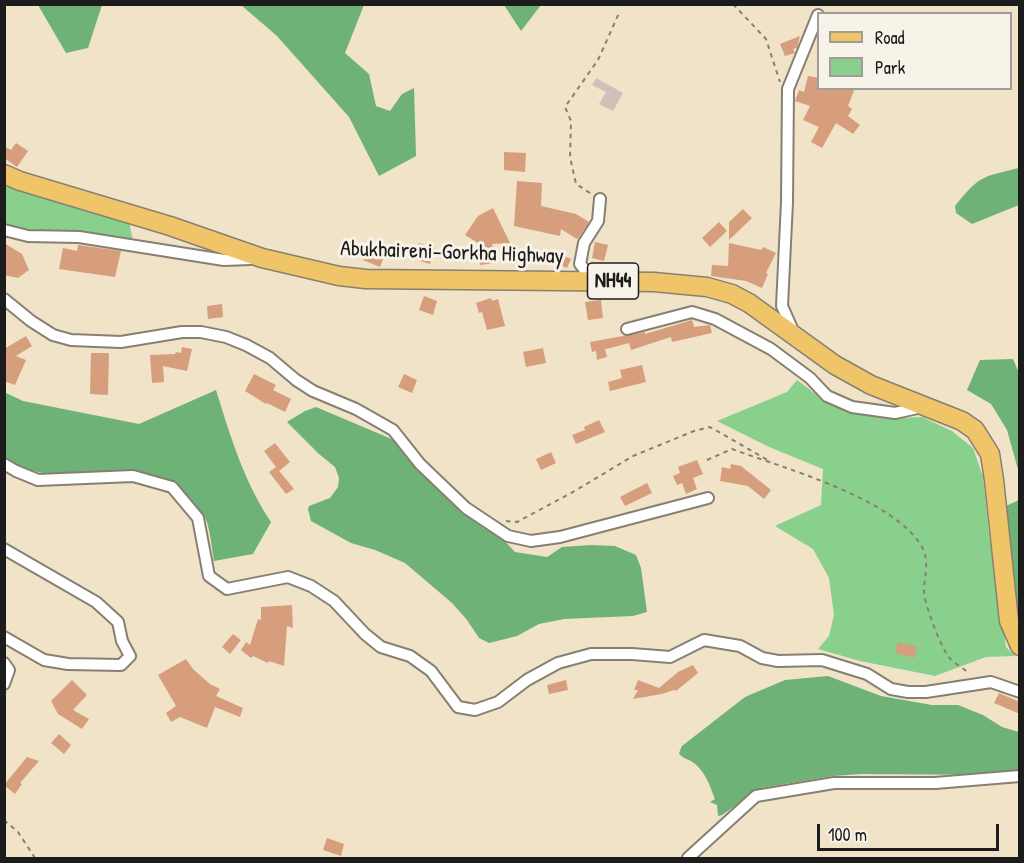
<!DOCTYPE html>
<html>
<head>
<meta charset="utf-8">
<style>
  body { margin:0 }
  #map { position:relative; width:1024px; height:863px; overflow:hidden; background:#f0e3c8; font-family:"Patrick Hand",sans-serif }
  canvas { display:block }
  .frame { position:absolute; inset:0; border:6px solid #1c1c1c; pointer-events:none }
  .legend { position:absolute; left:817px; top:12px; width:195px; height:78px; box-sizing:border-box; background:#f7f3e8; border:2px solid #9f9d96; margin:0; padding:8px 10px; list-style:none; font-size:18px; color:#1c1c1c }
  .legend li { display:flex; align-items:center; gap:12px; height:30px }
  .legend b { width:30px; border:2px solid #9f9d96 }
  .scale { position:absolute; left:817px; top:824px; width:182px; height:27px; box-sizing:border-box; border:3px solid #1c1c1c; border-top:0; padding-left:8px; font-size:18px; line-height:21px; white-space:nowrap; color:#1c1c1c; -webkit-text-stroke:4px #f7f3e8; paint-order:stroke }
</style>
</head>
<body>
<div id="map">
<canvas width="1024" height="863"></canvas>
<div class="frame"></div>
<ul class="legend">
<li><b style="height:8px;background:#f0c469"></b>Road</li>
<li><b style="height:16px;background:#88d08c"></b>Park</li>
</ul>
<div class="scale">100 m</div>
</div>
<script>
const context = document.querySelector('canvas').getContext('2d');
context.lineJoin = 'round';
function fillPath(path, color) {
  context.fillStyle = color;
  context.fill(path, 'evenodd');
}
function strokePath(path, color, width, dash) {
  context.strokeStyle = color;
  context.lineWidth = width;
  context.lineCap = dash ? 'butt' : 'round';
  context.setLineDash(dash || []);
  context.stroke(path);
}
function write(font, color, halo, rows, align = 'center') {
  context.font = font + ' "Patrick Hand",sans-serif';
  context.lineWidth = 6;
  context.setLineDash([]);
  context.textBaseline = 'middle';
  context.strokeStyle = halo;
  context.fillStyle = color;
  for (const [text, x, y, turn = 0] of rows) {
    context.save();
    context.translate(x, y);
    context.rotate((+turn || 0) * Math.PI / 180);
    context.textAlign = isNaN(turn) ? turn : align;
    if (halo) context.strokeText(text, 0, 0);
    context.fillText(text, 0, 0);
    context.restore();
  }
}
const industrial = new Path2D(`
  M596,78L623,93L613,111L599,104L606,92L592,85Z`);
const green = new Path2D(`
  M5,182L128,215L133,242L77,231L29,232L5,226Z
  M797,380L822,399L847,412L902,418L922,417L952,431L973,448L983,477L989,534L1006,647L1015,656L986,657L935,676L860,661L818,649L829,636L834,615L829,578L813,549L775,526L821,505L823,469L769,447L717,421L787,392Z`);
const forest = new Path2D(`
  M38,5H102L88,48L66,53Z
  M241,5H364L345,53L369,74L376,106L390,111L402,94L414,88L416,156L379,176L349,117L277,36Z
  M504,5H541L521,31Z
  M1019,168V205L972,224L956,213L955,206C980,175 982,177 1019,168Z
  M1013,359L1019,373V473L1007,430L991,404L967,390L980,360Z
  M216,390C230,435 244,482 271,522L253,554L214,561C212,550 210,525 204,516C165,453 81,490 25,468C18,465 10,463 5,457L4,392L23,401L139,424Z
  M316,407L394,440L483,528L498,534L515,552L547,557L562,547L591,545L615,546L636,555L641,568L647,612L633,616L564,619L539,624L517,636L489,643L479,638L467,620L452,603L405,563L375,550L351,543L311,521L308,509L309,506L330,498L338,487L339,478L335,467L319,454L287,422L305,411Z
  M1019,500V609L1012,606L1006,506Z
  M828,676L881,696L932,705H958L983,715L1002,727L1019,732V773L994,775L861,774L833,776L761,788L722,815L718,816L717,805L710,802L715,799C709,784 705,770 691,761C685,758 682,758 679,753L682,746L745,697L785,680Z`);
const building = new Path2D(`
  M800,36L797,48L793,49L795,53L785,56L780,44Z
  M808,76L819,78V88H855L848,106L852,109L848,116L860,125L853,134L836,123L822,148L811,142L819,127L803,120L810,106L795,101L799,90L804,92Z
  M16,143L28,151L17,167L4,158V146L11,150Z
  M504,152L526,153L525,172L504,170Z
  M517,181L542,183L541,206L576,214L589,222L579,237L577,239L561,229L560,236L514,226Z
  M493,208L510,243L492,244L494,263L480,265L478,243L465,235L478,216Z
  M743,209L752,218L729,240V222Z
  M719,222L727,231L710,247L702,238Z
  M595,242L608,245L604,261L592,258Z
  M4,243L22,254L29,270L18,278L4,275Z
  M419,243L435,248L430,264L414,259Z
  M729,243L761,250L763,247L776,253L766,273L768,274L762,288L746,281L711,276L712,265L728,266Z
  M78,245L121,251L115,277L59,269L63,248L77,251Z
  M369,247L385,254L380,267L363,260Z
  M554,252L571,259L567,268L550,261Z
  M424,296L437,301L433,315L419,310Z
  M491,298L492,301L498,299L505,326L487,330L482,312L479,313L476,303Z
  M601,300L603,318L588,320L585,302Z
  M222,304L223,317L208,319L207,306Z
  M692,320L694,327L710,325L712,333L672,342L671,337L631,350L629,343L610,348L605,349L607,357L597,360L596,351L592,352L590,342L645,332V334Z
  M26,336L32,346L16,356L26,360L15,385L4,381V349Z
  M182,347L192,349L187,371L163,366L164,382L152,383L150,355L175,354L176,352L181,353Z
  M543,348L546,363L526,367L523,352Z
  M91,353H109L108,395L90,394Z
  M642,365L646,382L610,391L608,382L622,378L620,370Z
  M254,374L276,385L273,390L291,399L285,412L267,403L266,404L245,391Z
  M404,374L417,380L412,393L398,387Z
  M599,420L605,432L576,444L572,435L585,430L584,427Z
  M275,443L290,462L279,471L264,451Z
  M551,452L556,463L541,470L536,459Z
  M697,460L703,474L693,478L697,489L686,494L682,483L677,485L673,476L680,473L678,467Z
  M731,464L741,466L771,490L764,499L748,486L720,481L722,467L730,469Z
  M276,467L294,489L286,494L269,472Z
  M647,483L652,493L625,506L620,497Z
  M292,605L293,628L287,626L284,666L269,661L268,663L253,656L251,658L241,650L246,642L250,645L258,619L261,620V607Z
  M233,634L241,640L230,654L222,647Z
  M898,642L917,647L914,658L895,653Z
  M186,659L193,669L210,684L220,689L216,696L243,708L240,717L215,707L207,728L180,717L171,722L166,713L176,706L158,675Z
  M693,665L698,673L676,691L674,690L662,694L633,699L638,690H634L638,680L659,688L678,672Z
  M72,680L87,695L73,710L89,719L82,729L58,714L51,701Z
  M566,680L568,690L549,694L547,685Z
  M999,693L1020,702V714L994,703Z
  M59,734L71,745L64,754L51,743Z
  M27,757L39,761L20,783L22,784L15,794L4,785Z
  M327,838L344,844L341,856L323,850Z`);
const path = new Path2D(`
  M733,4L766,39L780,82
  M590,193L576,184L570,157L571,121L565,107L598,60L619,13
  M707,460L732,449C783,468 894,498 922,547C930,562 924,576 924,592C924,603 941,647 948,656C953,663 963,668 969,673
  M506,521L517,522L573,492L633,456L694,431L710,427L771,462
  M4,820L18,832L35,858`);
const minor = new Path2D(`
  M4,230L28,236L79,237L224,260L250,259
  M594,281L580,264L584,243L598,221L600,199
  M4,299L31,321L53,335L71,340L121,342L182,332H201L226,337L246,345L270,358L296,380L313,391L356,409L393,430L420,464L466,508L508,536L531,541L560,537L708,498
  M627,329L692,312L715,319L771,349L810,378L827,396L852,407L895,413L922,407
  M794,333L782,306L787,202L788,89L818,15
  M4,464L16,471L38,480L133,476L172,487L198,518L209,576L227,589L288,577L311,586L334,601L365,634L381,647L410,656L431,671L458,707L475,710L498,702L527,680L558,663L591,654H632L670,657L704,640L740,646L762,658L778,661L822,660L867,674L891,689L908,692H926L991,682L1020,692
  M4,549L96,602L118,622L122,641L130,656L121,665L68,664L44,660L4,637
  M4,663L9,670L4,684
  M688,858L756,796L834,783H935L1020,776`);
const primary = new Path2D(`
  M4,174L20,181L170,226L262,258L339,276L366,279L654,282L707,287L732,294L749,303L835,365L871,385L962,421L975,430L990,454L994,480L1009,621L1020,646`);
const shields = [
  [613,281,51]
];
const shieldNames = [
  ["NH44",613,281]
];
const streetNames = [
  ["Abukhaireni-Gorkha Highway",452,253,2]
];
fillPath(industrial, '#cfc0ba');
fillPath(green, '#88d08c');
fillPath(forest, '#6eb278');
fillPath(building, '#d69e7d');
strokePath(minor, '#868072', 14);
strokePath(primary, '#868072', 21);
strokePath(path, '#868072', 2, [4.5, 4.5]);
strokePath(minor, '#fff', 10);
strokePath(primary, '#f0c469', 18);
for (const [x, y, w] of shields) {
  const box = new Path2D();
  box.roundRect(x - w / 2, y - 18, w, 36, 4.5);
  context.fillStyle = '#f7f3e8';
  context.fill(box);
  strokePath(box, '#1c1c1c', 1.5);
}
write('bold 21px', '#1c1c1c', null, shieldNames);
write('22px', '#1c1c1c', '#f7f3e8', streetNames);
</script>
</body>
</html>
